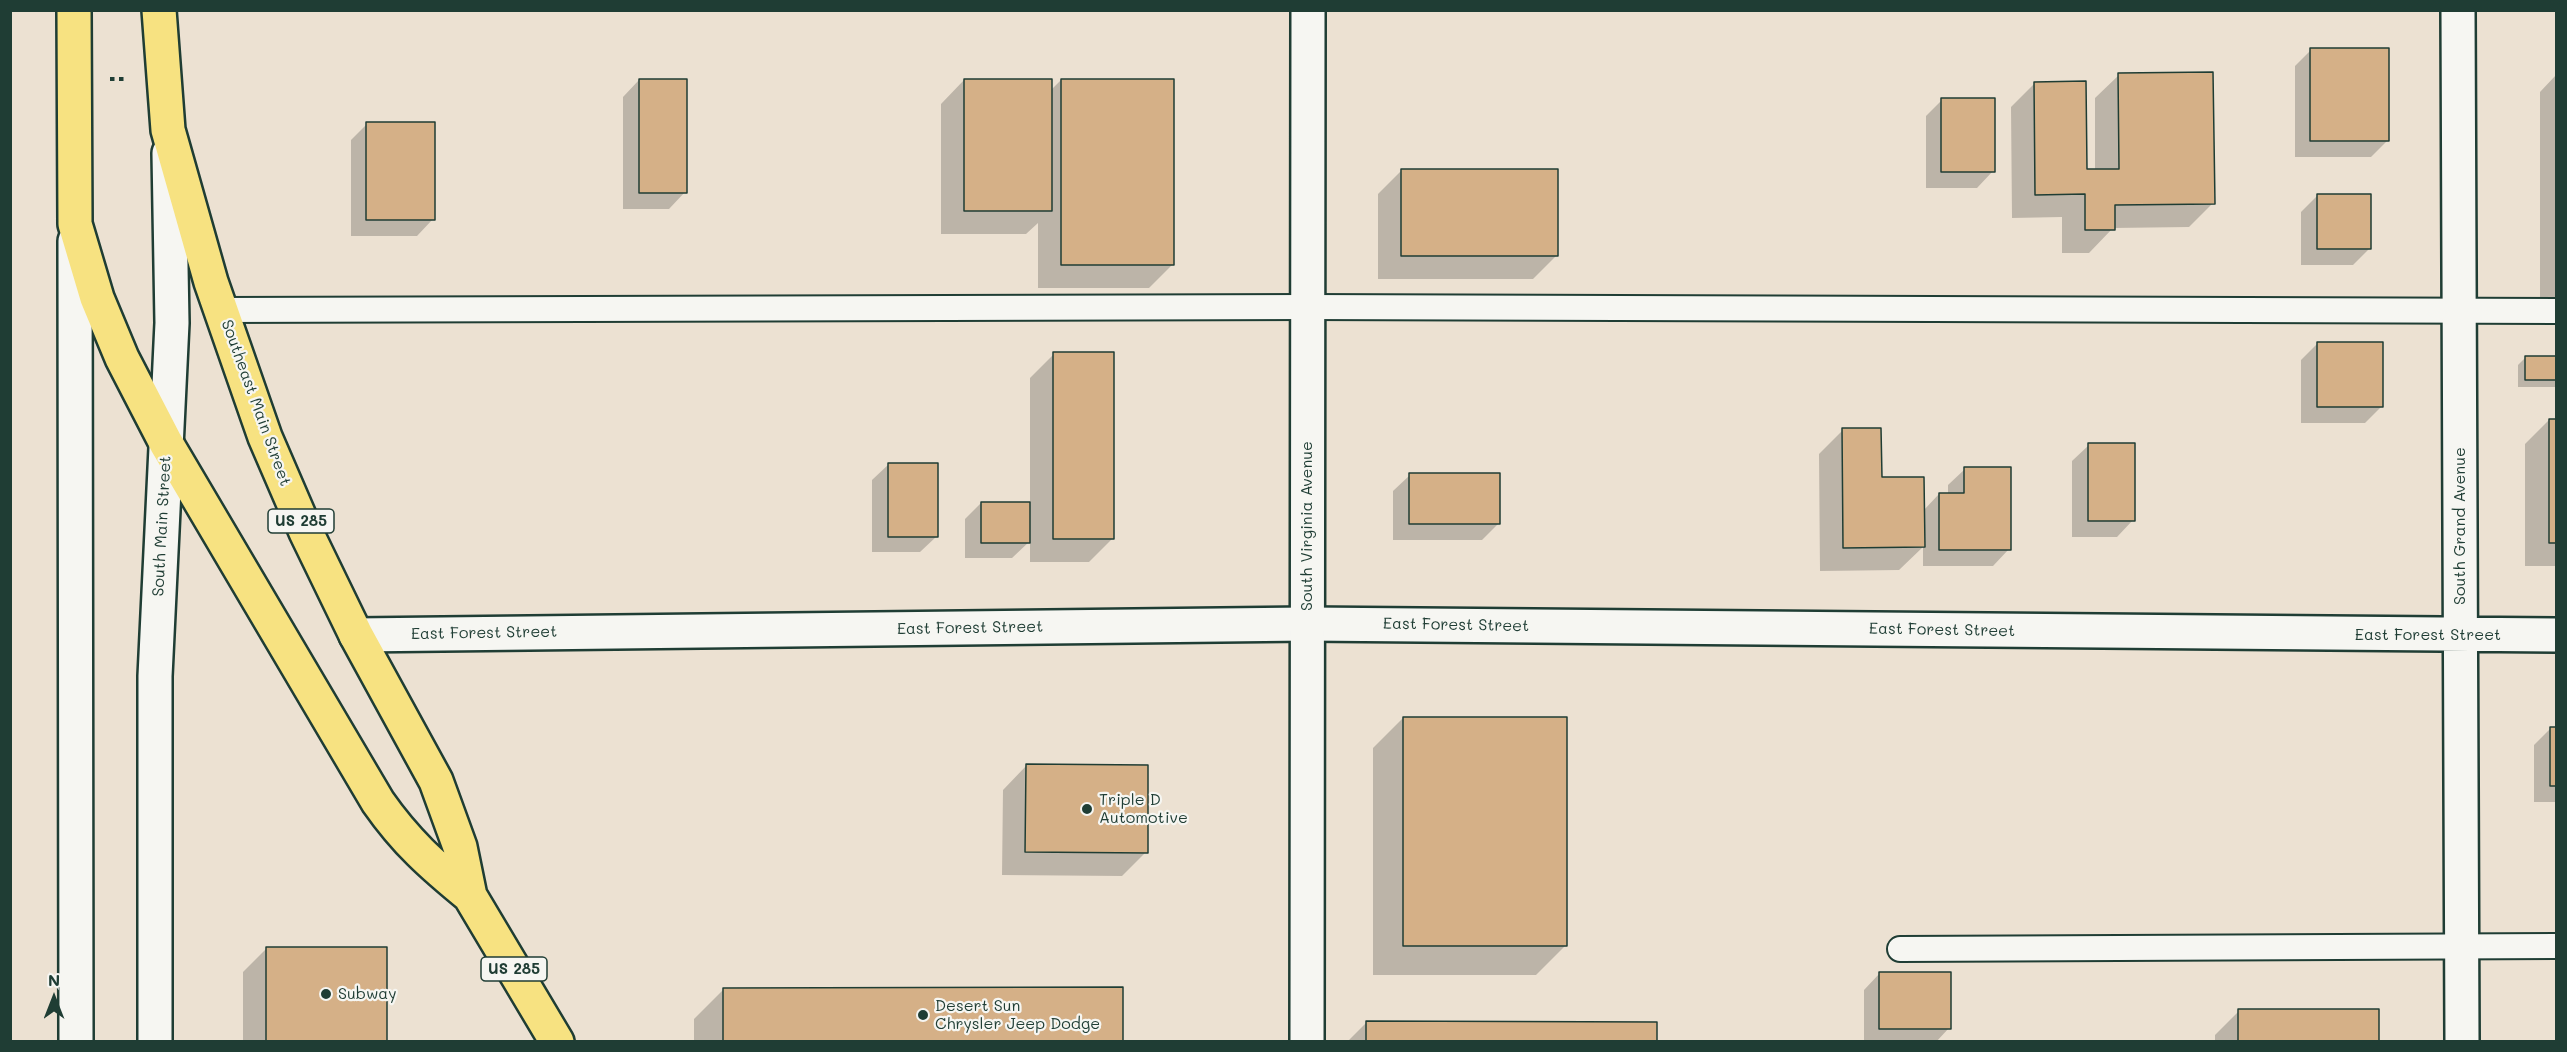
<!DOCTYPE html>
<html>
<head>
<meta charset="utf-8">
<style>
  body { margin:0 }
  #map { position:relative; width:2567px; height:1052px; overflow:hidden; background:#ece1d2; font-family:Mali,sans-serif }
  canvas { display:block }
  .frame { position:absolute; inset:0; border:12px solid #1f3d34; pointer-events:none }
  .north { position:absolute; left:24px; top:968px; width:60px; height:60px; -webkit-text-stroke:4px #f6f6f2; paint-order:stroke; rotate:0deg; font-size:16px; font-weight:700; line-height:24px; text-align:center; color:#1f3d34 }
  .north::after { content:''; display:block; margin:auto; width:21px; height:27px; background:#1f3d34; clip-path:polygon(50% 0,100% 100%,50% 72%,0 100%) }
</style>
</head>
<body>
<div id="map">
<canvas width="2567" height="1052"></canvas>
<div class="frame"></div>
<div class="north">N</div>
</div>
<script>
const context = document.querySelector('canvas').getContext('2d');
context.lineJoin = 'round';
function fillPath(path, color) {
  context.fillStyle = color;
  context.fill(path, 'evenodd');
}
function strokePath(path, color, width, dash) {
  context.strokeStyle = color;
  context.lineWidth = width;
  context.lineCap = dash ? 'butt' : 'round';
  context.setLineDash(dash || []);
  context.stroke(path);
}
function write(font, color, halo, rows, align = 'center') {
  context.font = font + ' Mali,sans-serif';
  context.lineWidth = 4.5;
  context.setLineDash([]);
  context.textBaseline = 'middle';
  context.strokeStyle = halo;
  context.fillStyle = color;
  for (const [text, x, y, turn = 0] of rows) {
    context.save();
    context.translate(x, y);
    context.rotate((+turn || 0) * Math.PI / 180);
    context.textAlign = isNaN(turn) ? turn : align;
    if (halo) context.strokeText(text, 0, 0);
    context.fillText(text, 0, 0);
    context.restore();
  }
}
const shadow = new Path2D(`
  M2311,50L2388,140L2371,157H2295V66Z
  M2119,75L2213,203L2189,227L2113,228L2089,253H2062V217L2012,218L2011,107L2035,83L2086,170H2095V98Z
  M2556,75V299H2540V92Z
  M639,80L685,192L669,209H623V97Z
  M964,80L1050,91L1061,80L1173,264L1149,288H1038V223L1026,234H941V104Z
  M1942,100L1993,171L1977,188H1926V116Z
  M367,124L433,219L417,236H351V140Z
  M1402,170L1557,255L1533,279H1378V194Z
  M2317,196L2370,248L2353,265H2301V212Z
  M2317,344L2382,406L2365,423H2301V360Z
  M1054,354L1112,539L1089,562H1030V541L1012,558H965V519L981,503H1030V378Z
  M2526,357H2556V387H2518V365Z
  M2549,420H2556V566H2525V444Z
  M1843,430L1880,478L1923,511L1939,494H1948V485L1965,469L2009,549L1993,566H1923V547L1899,570L1820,571L1819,454Z
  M2089,445L2133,520L2117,537H2072V461Z
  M889,464L937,536L920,552H872V480Z
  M1410,475L1498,524L1482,540H1393V491Z
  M1403,718L1566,945L1536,975H1373V748Z
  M2550,729H2556V802H2534V745Z
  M1026,766L1146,852L1122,876L1002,875L1003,790Z
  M267,948L385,1042H243V972Z
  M1880,973L1949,1028L1936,1042H1864V990Z
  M724,989L1122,1042H694V1019Z
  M2239,1011L2377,1042H2215V1035Z
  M1367,1022L1655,1042H1347Z`);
const building = new Path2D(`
  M2310,48H2389V141H2310Z
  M2213,72L2215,204L2115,205V230H2085V194L2035,195L2034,82L2086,81L2087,169H2119L2118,73Z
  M639,79H687V193H639Z
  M964,79H1052V211H964Z
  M1061,79H1174V265H1061Z
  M1941,98H1995V172H1941Z
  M366,122H435V220H366Z
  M1401,169H1558V256H1401Z
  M2317,194H2371V249H2317Z
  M2317,342H2383V407H2317Z
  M1053,352H1114V539H1053Z
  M2525,356H2556V380H2525Z
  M2549,419H2556V543H2549Z
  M1842,428H1881L1882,477H1924L1925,547L1843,548Z
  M2088,443H2135V521H2088Z
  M888,463H938V537H888Z
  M1964,467H2011V550H1939V493H1964Z
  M1409,473H1500V524H1409Z
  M981,502H1030V543H981Z
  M1403,717H1567V946H1403Z
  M2550,727H2556V786H2550Z
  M1026,764L1148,765V853L1025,852Z
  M266,947H387V1042H266Z
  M1879,972H1951V1029H1879Z
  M1123,987V1042H723V988Z
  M2238,1009H2379V1042H2238Z
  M1366,1021L1657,1022V1042H1366Z`);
const path = new Path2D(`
  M110,79H124`);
const lane = new Path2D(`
  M221,310L1307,307L2556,311
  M1900,949L2556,946`);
const street = new Path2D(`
  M2458,10L2462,1042
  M356,635L1307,624L2556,635`);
const secondary = new Path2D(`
  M75,241L76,1042
  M155,1042V676L172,323L169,153
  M1307,1042L1308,10`);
const primary = new Path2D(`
  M74,10L75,224L97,298L122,358L166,443L378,802C406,842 432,865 470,896
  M159,10L168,130L211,282L265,437L306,532L356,635L436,781L460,847L470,896L557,1042`);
const markers = [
  [1087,809,6,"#1f3d34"],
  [326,994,6,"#1f3d34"],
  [923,1015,6,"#1f3d34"]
];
const shields = [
  [301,521,66],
  [514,969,66]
];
const shieldNames = [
  ["US 285",301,521],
  ["US 285",514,969]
];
const streetNames = [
  ["Southeast Main Street",256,403,70],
  ["South Main Street",162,526,-87],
  ["South Virginia Avenue",1307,526,-90],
  ["South Grand Avenue",2460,526,-90],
  ["East Forest Street",1456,625,1],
  ["East Forest Street",970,628,-1],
  ["East Forest Street",1942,630,1],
  ["East Forest Street",484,633,-1],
  ["East Forest Street",2428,635]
];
const poiNames = [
  ["Triple D",1099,800],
  ["Automotive",1099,818],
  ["Subway",338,994],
  ["Desert Sun",935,1006],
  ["Chrysler Jeep Dodge",935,1024]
];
fillPath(shadow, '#0003');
fillPath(building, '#d5b087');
strokePath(building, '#1f3d34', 1.5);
strokePath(lane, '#1f3d34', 28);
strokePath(street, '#1f3d34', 38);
strokePath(secondary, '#1f3d34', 38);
strokePath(primary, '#1f3d34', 38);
strokePath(path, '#1f3d34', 4, [4.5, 4.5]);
strokePath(lane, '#f6f6f2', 24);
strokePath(street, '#f6f6f2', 33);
strokePath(secondary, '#f6f6f2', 33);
strokePath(primary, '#f7e281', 33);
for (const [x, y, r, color] of markers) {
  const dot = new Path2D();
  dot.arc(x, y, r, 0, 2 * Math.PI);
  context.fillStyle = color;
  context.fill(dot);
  strokePath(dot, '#f6f6f2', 2);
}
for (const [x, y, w] of shields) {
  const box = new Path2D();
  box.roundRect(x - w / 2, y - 12, w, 24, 4.5);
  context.fillStyle = '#f6f6f2';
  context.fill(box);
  strokePath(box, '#1f3d34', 1.5);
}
write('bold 15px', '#1f3d34', null, shieldNames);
write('16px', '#1f3d34', '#f6f6f2', streetNames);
write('16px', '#1f3d34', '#f6f6f2', poiNames, 'left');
</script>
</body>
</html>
